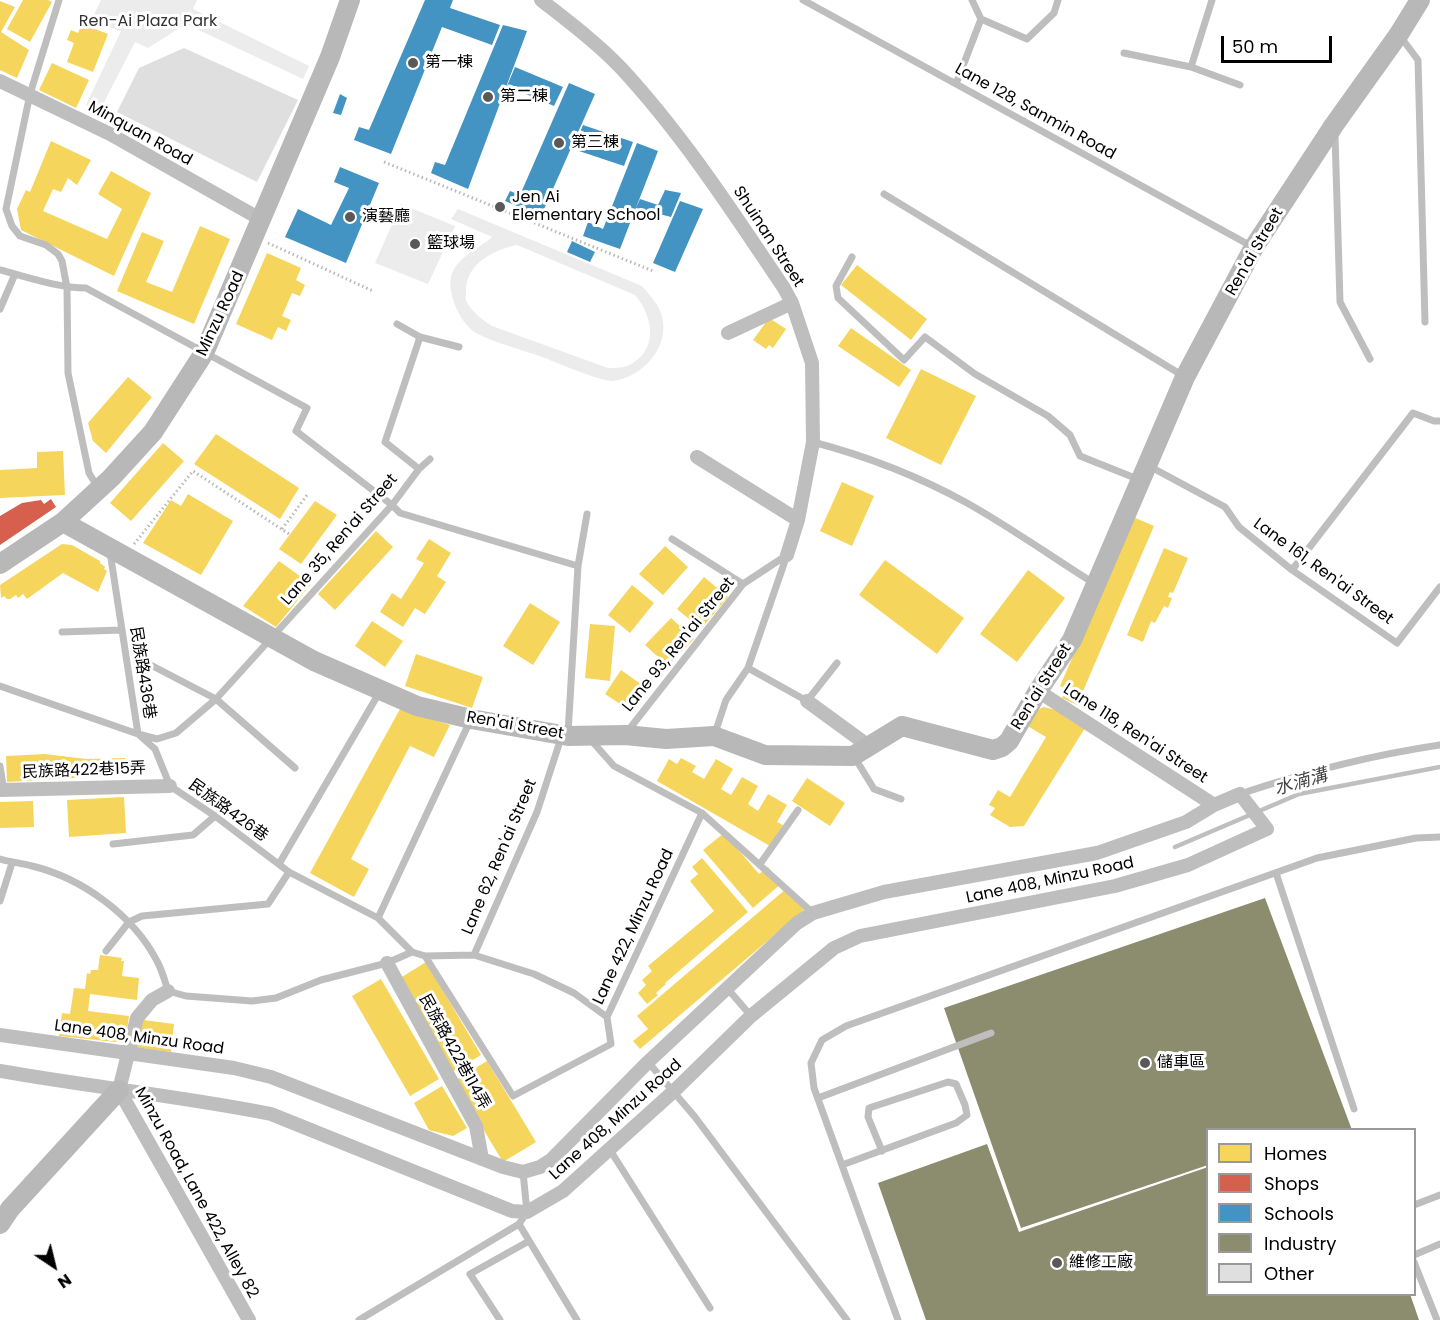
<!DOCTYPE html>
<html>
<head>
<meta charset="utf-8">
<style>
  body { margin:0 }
  #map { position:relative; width:1440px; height:1320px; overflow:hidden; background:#fff; font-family:Poppins,sans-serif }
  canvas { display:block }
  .legend { position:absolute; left:1206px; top:1128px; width:210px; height:168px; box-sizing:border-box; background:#fff; border:2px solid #999; margin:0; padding:8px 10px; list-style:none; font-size:18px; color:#000 }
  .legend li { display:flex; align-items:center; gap:12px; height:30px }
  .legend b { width:30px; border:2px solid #999 }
  .north { position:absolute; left:24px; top:1236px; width:60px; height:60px; -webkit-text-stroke:4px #fff; paint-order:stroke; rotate:145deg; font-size:16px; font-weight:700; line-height:24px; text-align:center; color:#000 }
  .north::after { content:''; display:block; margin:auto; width:21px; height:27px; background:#000; clip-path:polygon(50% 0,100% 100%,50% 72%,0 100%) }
  .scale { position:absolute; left:1221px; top:36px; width:111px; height:27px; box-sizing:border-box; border:3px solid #000; border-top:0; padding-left:8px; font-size:18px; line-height:21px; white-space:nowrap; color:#000; -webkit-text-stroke:4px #fff; paint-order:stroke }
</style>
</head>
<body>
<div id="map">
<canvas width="1440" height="1320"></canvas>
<ul class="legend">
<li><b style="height:16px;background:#f6d55c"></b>Homes</li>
<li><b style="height:16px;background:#d6604d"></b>Shops</li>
<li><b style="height:16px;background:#4393c3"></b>Schools</li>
<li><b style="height:16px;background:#8c8c6e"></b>Industry</li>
<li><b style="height:16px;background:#dfdfdf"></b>Other</li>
</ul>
<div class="north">N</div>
<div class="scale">50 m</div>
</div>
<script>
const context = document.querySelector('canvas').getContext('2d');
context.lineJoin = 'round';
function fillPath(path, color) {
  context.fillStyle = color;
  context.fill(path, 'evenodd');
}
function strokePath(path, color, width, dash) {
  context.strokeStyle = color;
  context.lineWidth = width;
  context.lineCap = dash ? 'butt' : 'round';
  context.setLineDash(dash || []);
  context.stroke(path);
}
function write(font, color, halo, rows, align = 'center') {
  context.font = font + ' Poppins,"Noto Sans TC",sans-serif';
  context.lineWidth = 6;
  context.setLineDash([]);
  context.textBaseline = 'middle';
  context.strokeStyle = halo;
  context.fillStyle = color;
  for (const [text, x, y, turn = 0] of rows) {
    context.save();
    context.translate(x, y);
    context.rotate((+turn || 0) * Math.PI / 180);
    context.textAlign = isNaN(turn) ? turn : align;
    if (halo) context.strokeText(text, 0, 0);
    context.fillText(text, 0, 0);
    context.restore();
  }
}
const green = new Path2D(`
  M101,0H197L193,9L309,66L303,79L186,24L148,48L135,42L99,112L86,105L121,31L91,21Z
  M401,204L455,226L428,284L375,263Z
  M458,209L642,286C649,294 659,305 662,316C670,347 643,377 613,381C602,382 558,363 545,358C524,350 494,343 476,333C459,323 443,286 454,269C462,255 481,247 492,237L451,219ZM517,245L635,295C654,317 659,352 627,366C621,368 614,368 608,368L492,326C483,320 474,314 468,304C465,300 466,296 466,291C466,263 494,250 517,245Z`);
const homes = new Path2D(`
  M23,0H48L52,2L30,42L7,29Z
  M0,1L15,7L1,32L29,50L17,78L0,70Z
  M82,24L108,34L93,72L67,62L74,43L67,40L71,30L78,33Z
  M52,63L89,80L76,108L39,90Z
  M51,141L91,160L77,185L68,178L61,192L53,189L43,211L107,239L122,209L98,194L111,171L151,193L114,276L21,230L17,209L26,190L30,192Z
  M200,226L230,239L194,324L117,291L142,232L164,241L146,282L172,292Z
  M267,253L301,268L296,280L305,285L300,296L292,293L282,316L291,320L286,331L278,327L272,340L236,324Z
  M857,265L927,319L911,340L841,285Z
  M769,318L786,329L773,348L769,345L766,349L753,340Z
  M851,328L911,370L899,387L838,346Z
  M921,369L976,396L941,465L886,438Z
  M128,377L152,397L106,453L93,441L88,423Z
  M216,434L299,488L280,519L194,464Z
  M163,443L184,461L131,521L110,503Z
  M63,451L65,495L0,498V470L37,468V452Z
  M842,482L874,496L852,546L820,531Z
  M188,494L233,521L201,575L143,543L171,500L181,506Z
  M315,501L337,515L301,564L279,549Z
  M1133,517L1154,526L1077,705L1062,698L1066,689L1060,686Z
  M376,531L393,547L335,610L318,594Z
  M429,539L451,553L437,576L446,582L425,614L415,608L403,627L380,612L392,593L401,599L424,563L416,559Z
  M62,544L72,545L100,561V563L105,567L104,569L107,571L98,592L63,573L27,599L23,594L18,598L16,595L10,599H7L4,596L1,598L0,585Z
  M665,546L688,567L663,595L639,574Z
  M1164,548L1188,558L1173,593L1170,592L1168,597L1172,598L1168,608L1164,606L1155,623L1151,621L1143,642L1127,635Z
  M885,560L964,618L937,654L859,595Z
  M279,561L311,584L276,627L243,606Z
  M1028,570L1065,598L1017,662L980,634Z
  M704,577L728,597L701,629L677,609Z
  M632,585L654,603L630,633L608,615Z
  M530,603L560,622L533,665L503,646Z
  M671,618L694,639L668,666L645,645Z
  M372,621L403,641L385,667L355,646Z
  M590,624L615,626L610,681L585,678Z
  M416,654L483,677L472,708L405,686Z
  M621,670L645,687L629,710L605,694Z
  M1044,707L1056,710L1085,728L1024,826L1010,827L990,815L995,808L989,805L998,790L1010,797L1046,737L1026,725L1036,710Z
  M400,709L450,725L434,757L410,746L351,859L369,869L354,897L310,873Z
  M45,754L86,759L125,758L126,775L7,782L6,756Z
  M681,758L696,766L692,772L704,779L716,759L733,769L721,789L731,795L742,777L758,786L748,804L758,811L768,794L787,805L777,822L783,825L770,846L657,781L669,759L677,764Z
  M807,778L845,803L830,826L792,801Z
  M124,797L126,833L69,837L67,800Z
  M33,801L34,827L0,828V802Z
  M724,833L759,874L768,867L782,883L753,908L703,850Z
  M702,858L748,912L665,983L666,984L656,993L658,995L647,1004L638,993L646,985L642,980L652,971L648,966L714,911L690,881L698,874L692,867Z
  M787,888L805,909L640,1049L633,1041L648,1029L637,1016Z
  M100,955L122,958L121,961H124L122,976L139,978L137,1000L90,994L88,1011L129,1016L125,1043L59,1036L62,1013L70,1014L74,988L85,989L87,973L90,974L91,970H98Z
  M426,962L481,1055L452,1072L397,980Z
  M381,979L439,1079L410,1096L352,996Z
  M136,1019L174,1024L171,1052L133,1047Z
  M487,1061L536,1142L503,1162L454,1081Z
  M442,1086L467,1128L453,1136L429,1130L414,1103Z`);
const shops = new Path2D(`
  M51,499L56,507L0,545V516L22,503L41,500L44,504Z`);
const schools = new Path2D(`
  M425,0H453L450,8L500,25L492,45L442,27L391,154L354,140L359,127L369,130Z
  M503,25L527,31L468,189L431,173L435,162L445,165Z
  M515,67L563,87L554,106L507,86Z
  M569,83L595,94L541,216L505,201L510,191L520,195Z
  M340,94L347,98L341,115L333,113Z
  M583,125L633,142L624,166L573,149Z
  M637,143L658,151L620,249L583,236L588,222L603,229Z
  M340,167L379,183L346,263L285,237L298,209L331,225L349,188L334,182Z
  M665,190L681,193L671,217L636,208L640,199L658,205Z
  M680,201L703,209L675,272L653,263Z
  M572,241L595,252L590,262L567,252Z`);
const industry = new Path2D(`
  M1265,898L1352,1130H1208V1165L1021,1228L944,1008Z
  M987,1144L1019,1232L1208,1167V1294H1410L1419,1320H926L878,1183Z`);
const stream = new Path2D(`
  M1175,847L1299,794L1440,767`);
const building = new Path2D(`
  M184,48L298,100L257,182L117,112L139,68Z`);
const path = new Path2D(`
  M384,162L653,271
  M268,243L373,291
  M282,529L307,495
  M134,544L193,471L289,534`);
const lane = new Path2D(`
  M59,0L30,94L6,209L12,226L20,236L46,245L58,254L62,261L67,288L68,373L89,473L98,488
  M803,0L1253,247
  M981,19L1027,39L1054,13L1058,0
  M1400,36L1418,60L1425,322
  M1124,53L1191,67L1240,85
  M1191,67L1212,0
  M956,84L981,19L972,0
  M1335,135L1340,302L1370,359
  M884,194L1185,377
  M852,257L836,286L838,298L904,360L925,337L975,374L1048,416L1070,435L1080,456L1140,480
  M0,270C27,277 59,288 86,288L307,408L296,431L392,505L400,513L578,566
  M0,309L15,274
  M397,324L420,337
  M813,442C866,456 918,476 967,503C1010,527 1052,557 1095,584
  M1149,466L1225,507L1239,527L1292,570L1397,643L1440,587
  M419,469L430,459
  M672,539L743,584
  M110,552L138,734L157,739L176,733L216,699L392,505L419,469L385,442L420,337L459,347
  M1292,570L1413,413L1434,421H1440
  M62,632L121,630
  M145,662L216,699L295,768
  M748,668L807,701L837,663
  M0,686L138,734L155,749L170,786L215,816L289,872L378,918L412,952
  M627,732L743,584L787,555
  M568,733L578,566L587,514
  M715,733L726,700L748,668L787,555
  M590,739L614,766L702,813L813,913
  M855,758L874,789L901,799
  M0,766L4,791
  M1240,794C1306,772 1372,755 1440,745
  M113,844L193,835L215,816
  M0,859C10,862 21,863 32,866C82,878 133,915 157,961C162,970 165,981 168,991L186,996L252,1001L276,998L321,980L387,963L412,952L425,956L474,955L534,974L574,993L607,1017L702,813
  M279,864L379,693
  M760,864L798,810
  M1276,873L1354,1109
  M0,901L12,863
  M378,918L470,721
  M106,951L129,922L142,916L268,904L289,872
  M474,955L537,812L561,738
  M425,956L513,1096L611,1044L607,1017
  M727,988L751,1016
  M648,1062L695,1117L847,1320
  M818,1098L991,1033
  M610,1150L710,1308
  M842,1165L956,1123L967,1115L965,1105L956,1084L948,1082L869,1108L868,1117L882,1151
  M1414,1205L1440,1195
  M519,1224L577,1320
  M1414,1255L1440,1244
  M1414,1262L1437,1320
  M359,1320L519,1224L527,1212L523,1172
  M500,1320L470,1274L529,1241
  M898,1320L814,1088L811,1063L822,1040L846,1026L1317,858L1416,838L1440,837`);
const street = new Path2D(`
  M541,0C569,22 597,43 621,68C683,135 733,212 784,288L792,303L812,363L813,442L798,520L787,555
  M0,81L110,134L262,220
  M728,333L792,303
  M697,457L798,520
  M1038,691L1214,805
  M807,701L870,747
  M0,790L170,786
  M387,963L476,1126L482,1159
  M168,991L152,1000L137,1018L119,1090L249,1320
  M0,1035L234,1068L271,1077L503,1167L523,1172L540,1167L551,1160L648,1062L797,923L813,913L884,892L1097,853L1186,822L1214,805L1240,794L1267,829L1188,865L1115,886L860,936L834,948L751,1016L674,1091L563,1191L527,1212L512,1211L271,1114C181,1096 90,1087 0,1071`);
const secondary = new Path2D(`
  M63,522L314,661L417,706L471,719L568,736L625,735L666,739L714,736L765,755L853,756L902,726L993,750L1002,747L1009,741L1038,691L1072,640L1185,377L1254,247L1334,125L1399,34L1420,0
  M0,564L63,522L111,478L153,432L204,353L330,57L350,0
  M0,1224L10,1209L119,1090`);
const markers = [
  [413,63,6,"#595959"],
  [488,97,6,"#595959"],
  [559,143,6,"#595959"],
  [500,207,6,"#595959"],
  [350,217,6,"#595959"],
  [415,244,6,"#595959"],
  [1145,1063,6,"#595959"],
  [1057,1263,6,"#595959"]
];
const parkNames = [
  ["Ren-Ai Plaza Park",148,22]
];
const poiNames = [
  ["第一棟",425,63],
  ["第二棟",500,97],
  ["第三棟",571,143],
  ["Jen Ai",512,198],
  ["Elementary School",512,216],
  ["演藝廳",362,217],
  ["籃球場",427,244],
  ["儲車區",1157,1063],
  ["維修工廠",1069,1263]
];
const streetNames = [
  ["Lane 128, Sanmin Road",1035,112,29],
  ["Minquan Road",140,134,29],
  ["Shuinan Street",768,237,57],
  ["Ren'ai Street",1255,252,-60],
  ["Minzu Road",221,314,-65],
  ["Lane 35, Ren'ai Street",340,540,-49],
  ["Lane 161, Ren'ai Street",1323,572,36],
  ["Lane 93, Ren'ai Street",679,645,-51],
  ["民族路436巷",142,673,81],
  ["Ren'ai Street",1042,687,-58],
  ["Ren'ai Street",515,726,10],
  ["Lane 118, Ren'ai Street",1135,734,33],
  ["民族路422巷15弄",84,771,-2],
  ["民族路426巷",228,811,36],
  ["Lane 62, Ren'ai Street",500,857,-67],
  ["Lane 408, Minzu Road",1050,881,-12],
  ["Lane 422, Minzu Road",634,927,-65],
  ["Lane 408, Minzu Road",139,1038,8],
  ["民族路422巷114弄",454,1052,61],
  ["Lane 408, Minzu Road",616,1120,-42],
  ["Minzu Road, Lane 422, Alley 82",196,1193,61]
];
const waterNames = [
  ["水湳溝",1301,783,-16]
];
fillPath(green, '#ececec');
fillPath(homes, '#f6d55c');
fillPath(shops, '#d6604d');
fillPath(schools, '#4393c3');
fillPath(industry, '#8c8c6e');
strokePath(stream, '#bfbfbf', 4.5);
fillPath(building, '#dfdfdf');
strokePath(path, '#b9b9b9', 3, [1.5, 3]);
strokePath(lane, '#bebebe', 7);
strokePath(street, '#bebebe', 14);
strokePath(secondary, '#b8b8b8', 20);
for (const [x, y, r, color] of markers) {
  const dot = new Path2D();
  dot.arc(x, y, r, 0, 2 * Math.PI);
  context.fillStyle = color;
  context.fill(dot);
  strokePath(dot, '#fff', 2);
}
write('16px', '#333', '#fff', parkNames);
write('16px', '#000', '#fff', poiNames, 'left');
write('16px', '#000', '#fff', streetNames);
write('italic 18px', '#444', '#fff', waterNames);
</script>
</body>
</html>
